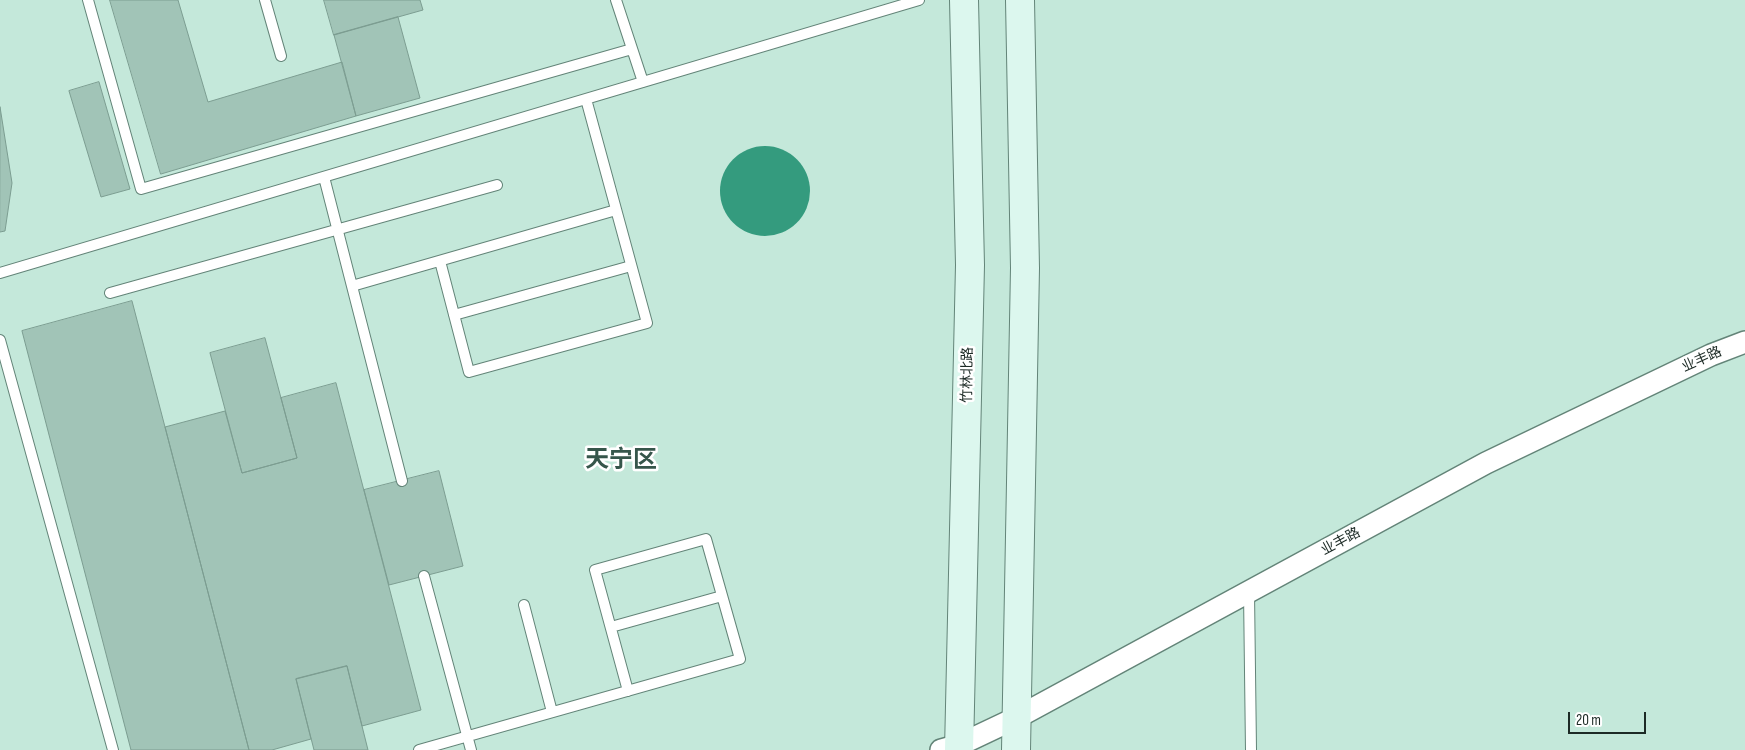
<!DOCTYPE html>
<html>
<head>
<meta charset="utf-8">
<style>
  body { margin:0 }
  #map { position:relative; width:1745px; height:750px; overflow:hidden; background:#c4e8da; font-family:"Sofia Sans Condensed",sans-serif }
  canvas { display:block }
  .scale { position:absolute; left:1568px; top:712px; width:78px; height:22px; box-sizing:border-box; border:2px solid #1c2a25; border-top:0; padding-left:6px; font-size:15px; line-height:18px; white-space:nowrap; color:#1c2a25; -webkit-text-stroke:4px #fff; paint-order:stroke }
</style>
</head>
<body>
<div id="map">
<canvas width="1745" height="750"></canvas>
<div class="scale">20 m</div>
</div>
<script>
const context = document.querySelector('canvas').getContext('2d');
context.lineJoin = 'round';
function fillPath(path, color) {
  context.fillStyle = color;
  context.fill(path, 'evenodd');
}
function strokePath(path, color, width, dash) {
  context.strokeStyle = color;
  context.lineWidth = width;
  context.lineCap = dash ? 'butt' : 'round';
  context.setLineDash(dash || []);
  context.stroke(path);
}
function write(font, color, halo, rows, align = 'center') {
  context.font = font + ' "Sofia Sans Condensed","Noto Sans SC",sans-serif';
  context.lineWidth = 5;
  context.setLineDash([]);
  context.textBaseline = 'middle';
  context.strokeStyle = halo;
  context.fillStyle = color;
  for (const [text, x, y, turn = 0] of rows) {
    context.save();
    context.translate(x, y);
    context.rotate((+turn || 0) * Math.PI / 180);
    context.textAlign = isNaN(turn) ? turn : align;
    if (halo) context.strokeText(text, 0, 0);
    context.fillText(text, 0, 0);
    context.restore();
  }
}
const water = new Path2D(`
  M720 191a45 45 0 1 1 90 0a45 45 0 1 1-90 0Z`);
const building = new Path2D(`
  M110,0H178L208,102L342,62L356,116L161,174Z
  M324,0H420L423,10L334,35Z
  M398,17L420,98L356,116L334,35Z
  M99,82L130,189L101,197L69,91Z
  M0,107L12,183L5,231L0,232Z
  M132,301L165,427L249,750H131L22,331Z
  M265,338L297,458L242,473L210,353Z
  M336,383L421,710L362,726L347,666L296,679L311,739L272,750H249L165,427L225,411L242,473L297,458L281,398Z
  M439,471L463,566L389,585L364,490Z
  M347,666L368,750H314L296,679Z`);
const service = new Path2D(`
  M88,0L141,189L632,49
  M265,0L281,56
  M616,0L643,82
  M324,177L402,481
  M440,261L469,372L647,323L586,99
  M0,273L919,0
  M352,286L616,210
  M110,293L497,185
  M454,315L631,266
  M0,340L113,750
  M424,576L471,750
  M1249,592L1251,750
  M524,605L552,712
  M611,627L722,596
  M419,750L740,659L706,539L595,570L628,691`);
const minor = new Path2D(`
  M941,750L959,745L1016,718L1486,463L1711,355L1745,342`);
const secondary = new Path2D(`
  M959,750L970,265L964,0
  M1016,750L1025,268L1020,0`);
const streetNames = [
  ["业丰路",1702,360,-24],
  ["竹林北路",968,375,-89],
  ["业丰路",1341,542,-28]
];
const townNames = [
  ["天宁区",621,461]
];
fillPath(water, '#349b7e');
fillPath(building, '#a1c4b7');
strokePath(building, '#7c9d91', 1);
strokePath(service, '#638478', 12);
strokePath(minor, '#638478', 24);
strokePath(secondary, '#638478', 30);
strokePath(service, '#fff', 10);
strokePath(minor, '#fff', 21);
strokePath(secondary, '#dcf7ee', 28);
write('14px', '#1c2a25', '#fff', streetNames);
write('bold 24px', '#36564b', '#fff', townNames);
</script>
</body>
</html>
